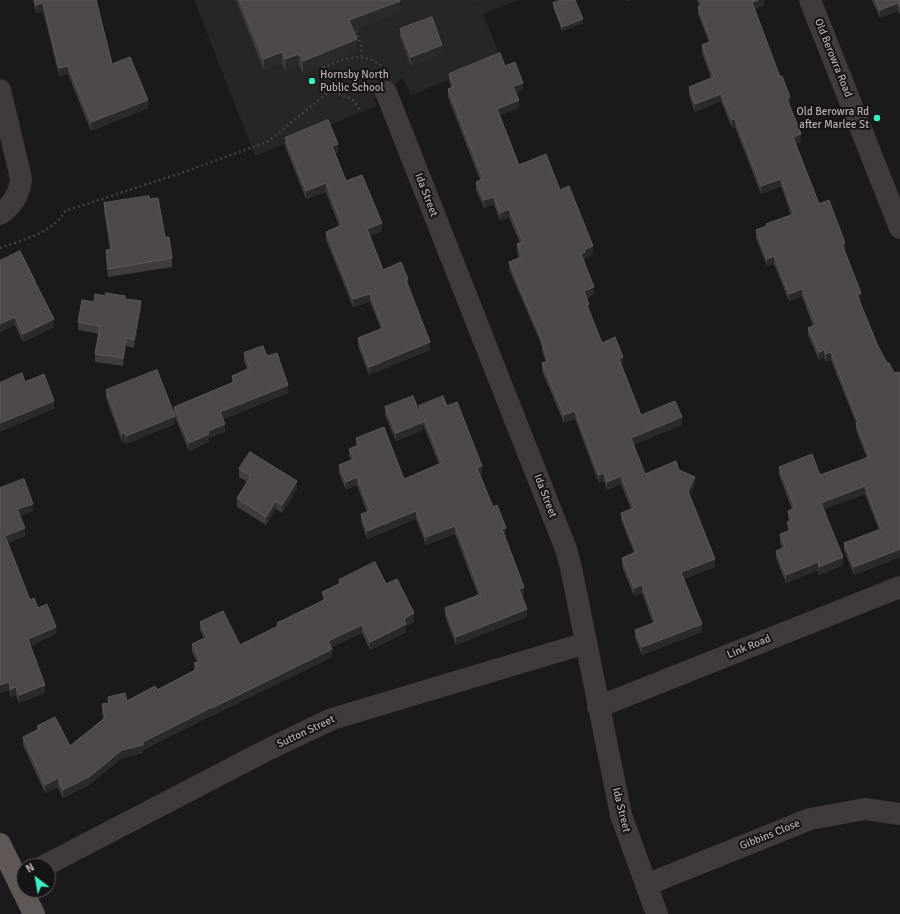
<!DOCTYPE html>
<html>
<head>
<meta charset="utf-8">
<style>
  body { margin:0 }
  #map { position:relative; width:900px; height:914px; overflow:hidden; background:#1b1919; font-family:Signika,sans-serif }
  canvas { display:block }
  .north { position:absolute; left:16px; top:858px; width:40px; height:40px; box-sizing:border-box; background:#161414; border:1px solid #585052; border-radius:50%; rotate:329deg; font-size:11px; font-weight:700; line-height:16px; text-align:center; color:#baabae }
  .north::after { content:''; display:block; margin:auto; width:14px; height:18px; background:#3bf0c9; clip-path:polygon(50% 0,100% 100%,50% 72%,0 100%) }
</style>
</head>
<body>
<div id="map">
<canvas width="900" height="914"></canvas>
<div class="north">N</div>
</div>
<script>
const context = document.querySelector('canvas').getContext('2d');
context.lineJoin = 'round';
function fillPath(path, color) {
  context.fillStyle = color;
  context.fill(path, 'evenodd');
}
function strokePath(path, color, width, dash) {
  context.strokeStyle = color;
  context.lineWidth = width;
  context.lineCap = dash ? 'butt' : 'round';
  context.setLineDash(dash || []);
  context.stroke(path);
}
function write(font, color, halo, rows, align = 'center') {
  context.font = font + ' Signika,sans-serif';
  context.lineWidth = 4;
  context.setLineDash([]);
  context.textBaseline = 'middle';
  context.strokeStyle = halo;
  context.fillStyle = color;
  for (const [text, x, y, turn = 0] of rows) {
    context.save();
    context.translate(x, y);
    context.rotate((+turn || 0) * Math.PI / 180);
    context.textAlign = isNaN(turn) ? turn : align;
    if (halo) context.strokeText(text, 0, 0);
    context.fillText(text, 0, 0);
    context.restore();
  }
}
const built = new Path2D(`
  M194,0H518L483,14L501,59L411,95L402,78L386,92L374,98L376,106L255,156Z`);
const path = new Path2D(`
  M354,26L362,48L361,56
  M322,71L321,68C348,58 362,49 387,70
  M0,248C22,240 53,233 65,211L178,174L267,142L330,91L352,99L361,112`);
const minor = new Path2D(`
  M810,0L900,228
  M0,90L21,178C20,194 13,205 0,214
  M386,92L566,549L571,568L621,815L657,914
  M598,707L900,587
  M44,866L269,749L332,719L586,643
  M646,885L810,819L865,809L900,814`);
const major = new Path2D(`
  M0,844L34,914`);
const wall = new Path2D(`
  M33,0H96L112,64L148,108L91,131L68,74L59,76L43,11L36,13Z
  M236,0H400V12L353,30L357,51L303,73L299,65L285,71L282,63L264,70Z
  M697,0H764V5L755,9L790,105H789L801,142L796,144L819,204L845,251H844L861,301H859L900,557L854,575L844,550V543L879,530L865,494L824,509L843,565L819,575L818,570L786,583L776,558V551L782,548L780,542V534L788,531L787,522L790,521L788,518V511L792,509L779,475V467L820,475L867,458L856,430V423L831,360L826,362L824,358L819,360L808,335V328L813,326L802,296L789,301L774,264L767,266L756,238V230L766,226V224L791,215L781,186L761,194L735,127L732,128L721,101L695,112L689,95V87L711,78L702,53V45L709,42L698,14V7L699,6Z
  M872,0H900V15L898,11L880,18Z
  M553,3L583,23L562,31L553,7Z
  M400,29L442,53L411,66L400,37Z
  M505,66L523,90L516,93L519,108L500,115L519,165L560,190L593,254L585,258V260H584L594,294L587,298L589,312L602,343L623,365H621L641,415L682,425L633,445L645,474L679,470L695,485L689,495L715,567L684,579L702,632L642,655L635,638V630L653,623L642,593L634,596L622,566V558L634,553L621,520V513L631,509L621,484L607,490L604,481L599,483L575,419L564,423L542,371V363L546,362L542,351V346L509,269V262L519,258L517,252V244L520,243L509,217L500,221L494,204L484,208L476,190V182L480,180L448,97V89L451,88L449,81V74Z
  M285,138L338,152L335,153L346,181L382,231L370,236L383,270L408,286L430,350L369,375L358,346V338L381,329L370,302L353,307L326,240V232L339,226L326,192L306,199L285,146Z
  M149,199L172,258V267L108,277L106,258V250H110L104,211V203Z
  M0,261L35,281L54,327L23,342L15,325L0,332Z
  M106,296L125,299L141,309L134,348L126,346L123,366L95,362V354L99,334L78,330V322L94,302Z
  M244,353L267,356L288,393L223,419L225,432L209,438V442L189,451L175,417V424L126,444L125,442H122L106,398V390L174,414V407L232,383V376L247,369L244,361Z
  M419,406H447L482,474L480,475L493,507L506,536H504L524,595L522,596L527,617L456,645L445,616V608L478,595L455,534L426,545L416,519L367,539L361,522V514L367,512L357,485L346,490L339,473V465L351,460L349,456V449L356,446V438L404,479L439,464L423,424V430L396,441L385,415V407L419,412Z
  M239,469L297,489L282,513L276,509L266,525L237,507V498L247,482L239,477Z
  M0,488L33,511L20,516L25,536L8,543L30,600L38,608L56,634L30,646L45,693L19,703L16,695L11,697L9,690Z
  M339,580L386,584L414,622L406,626V632L370,650L362,633L331,647L332,657L212,716V715L143,750V753L122,758L89,785L63,798L58,787L45,793L23,745V737L37,730V726L70,746L103,719L102,712V704L108,703V697L127,701L157,690L194,671V663L197,662L192,652V644L204,638L200,630V622L240,645L277,627V623L323,601L322,592L339,584Z`);
const shadedWall = new Path2D(`
  M472,0H479L472,3Z
  M627,0H632L627,2Z
  M758,0H764V5L752,10V2Z
  M400,1V12L349,32V20Z
  M43,3V11L36,13V5Z
  M898,3V11L880,18V10Z
  M583,19V23L562,31V27Z
  M357,39V51L303,73V61Z
  M442,45V53L411,66V57Z
  M282,52V63L264,70V59Z
  M299,54V65L285,71V59Z
  M68,66V74L59,76V68Z
  M523,83V90L513,94V86Z
  M721,94V101L695,112V104Z
  M790,97V105L787,106V99Z
  M148,100V108L91,131V122Z
  M519,100V108L497,116V109Z
  M735,119V127L732,128V120Z
  M801,134V142L793,145V137Z
  M338,144V152L332,154V146Z
  M781,179V186L761,194V186Z
  M326,183V192L306,199V191Z
  M494,197V204L484,208V200Z
  M509,209V217L500,221V213Z
  M382,223V231L367,237V229Z
  M845,243V251L842,252V244Z
  M593,246V254L585,258V260L581,261V254L584,250Z
  M774,256V264L767,266V259Z
  M408,279V287L406,280Z
  M594,287V294L584,299V291Z
  M802,289V296L789,301V294Z
  M861,293V301L857,303V295Z
  M370,294V302L353,307V299Z
  M141,301V309L134,348V340Z
  M589,304V312L587,305Z
  M15,317V325L0,332V324Z
  M54,319V327L23,342V334Z
  M126,338V346L123,366V358Z
  M430,342V350L369,375V367Z
  M824,350V358L819,360V352Z
  M831,352V360L826,362V354Z
  M623,357V365L619,367V359Z
  M288,385V393L220,421V412Z
  M54,401V409L0,432V423Z
  M575,411V419L564,423V415Z
  M175,416V424L126,444V436Z
  M682,417V425L631,446V438Z
  M423,422V430L396,441V433Z
  M225,424V432L209,438V442L189,451V443L208,431Z
  M125,433V442H122V434Z
  M482,466V474L477,476V468Z
  M604,473V481L599,483V475Z
  M621,476V484L607,490V482Z
  M357,477V485L346,490V482Z
  M695,477V485L688,499V491Z
  M297,481V489L282,513V505Z
  M865,486V494L821,510V503Z
  M276,501V509L266,525V517Z
  M33,504V511L17,517V509Z
  M416,511V519L367,539V531Z
  M455,526V534L426,545V537Z
  M25,528V536L5,544V536Z
  M506,528V536L502,537V529Z
  M900,549V557L854,575V567Z
  M843,557V565L819,575V567Z
  M715,559V567L681,580V572Z
  M818,562V570L786,583V575Z
  M642,585V593L634,596V588Z
  M524,587V595L519,597V589Z
  M527,609V617L456,645V637Z
  M414,613V622L406,626V632L370,650V642L404,619Z
  M702,624V632L642,655V647Z
  M362,625V633L328,649V641Z
  M56,627V634L28,647V639Z
  M332,649V657L212,716V708Z
  M9,682V690L0,693V685Z
  M45,685V693L19,703V695Z
  M16,687V695L11,697V689Z
  M212,707V715L143,750V753L122,758L89,785L63,798V790L122,750L143,742Z
  M58,778V787L45,793V785Z`);
const building = new Path2D(`
  M35,0H96L112,64L130,57L148,100L91,122L68,66L59,68L43,3L36,5Z
  M240,0H400V1L349,20L357,39L303,61L299,54L285,59L282,52L264,59Z
  M561,0H575L583,19L562,27L553,3Z
  M700,0H758L752,2L780,77L782,76L790,97L787,99L801,134L793,137L819,204L829,200L845,243L842,244L861,293L857,295L878,346L887,363H889L894,373L899,372L900,375V549L854,567L844,543L881,529L865,486L821,503L843,557L819,567L818,562L786,575L776,551L785,547L780,534L791,530L787,522L792,520L788,511L795,508L779,467L812,454L820,475L869,457L856,423L858,422L831,352L826,354L824,350L819,352L808,328L816,324L802,289L789,294L774,256L767,259L756,230L767,226L766,224L794,214L781,179L761,186L735,119L732,120L721,94L695,104L689,87L714,77L702,45L711,41L698,7L702,5Z
  M876,0H900V7L898,3L880,10Z
  M432,17L442,45L411,57L400,29Z
  M500,53L505,66L515,62L523,83L513,86L519,100L497,109L519,165L546,154L560,190L569,186L593,246L584,250L585,252L581,254L594,287L584,291L589,304L587,305L602,343L615,337L623,357L619,359L641,415L675,401L682,417L631,438L645,474L676,461L679,470L695,477L688,491L715,559L681,572L702,624L642,647L635,630L656,622L642,585L634,588L622,558L636,552L621,513L634,508L621,476L607,482L604,473L599,475L575,411L564,415L542,363L548,361L542,344L543,343L509,262L522,257L517,244L523,242L509,209L500,213L494,197L484,200L476,182L483,179L448,89L454,87L449,74Z
  M328,120L338,144L332,146L346,181L362,175L382,223L367,229L383,270L401,262L408,279L406,280L430,342L369,367L358,338L383,328L370,294L353,299L326,232L342,225L326,183L306,191L285,138Z
  M149,196V199L158,198L165,237H169L172,258L108,269L106,250L112,249L104,203Z
  M20,251L35,281H32L35,282L54,319L23,334L15,317L0,324V261Z
  M106,293L125,296V299L141,301L134,340L126,338L123,358L95,354L100,326L78,322L82,300L94,302L95,294L106,296Z
  M263,346L267,356L277,353L288,385L220,412L225,424L208,431L209,434L189,443L174,407L234,382L232,376L250,368L244,353Z
  M157,370L175,416L126,436L125,433L122,434L106,390Z
  M22,373L25,382L44,374L54,401L0,423V383Z
  M413,396L423,422L396,433L385,407Z
  M443,396L447,406L457,402L482,466L477,468L493,507L497,505L506,528L502,529L524,587L519,589L527,609L456,637L445,608L481,594L455,526L426,537L416,511L367,531L361,514L370,511L357,477L346,482L339,465L354,459L349,449L359,445L356,438L384,427L404,479L442,463L419,406Z
  M250,452L297,481L282,505L276,501L266,517L237,498L251,476L239,469Z
  M24,479L33,504L17,509L25,528L5,536L30,600L34,598L38,608L47,604L56,627L28,639L45,685L19,695L16,687L11,689L9,682L0,685V488Z
  M375,562L386,584L397,579L414,613L404,619L406,624L370,642L362,625L328,641L332,649L212,708V707L143,742V745L122,750L89,777L63,790L58,778L45,785L23,737L39,729L37,726L55,717L70,746L105,718L102,704L109,703L108,697L125,693L127,701L155,686L157,690L197,669L194,663L200,661L192,644L207,637L200,622L223,611L240,645L278,626L277,623L326,599L322,592L341,583L339,580Z`);
const markers = [
  [312,81,4,"#3bf0c9"],
  [877,118,4,"#3bf0c9"]
];
const streetNames = [
  ["Old Berowra Road",833,58,68],
  ["Ida Street",426,195,69],
  ["Ida Street",545,496,69],
  ["Link Road",749,647,-22],
  ["Sutton Street",306,732,-25],
  ["Ida Street",621,810,76],
  ["Gibbins Close",770,835,-22]
];
const poiNames = [
  ["Hornsby North",320,75],
  ["Public School",320,88],
  ["Old Berowra Rd",869,112,"right"],
  ["after Marlee St",869,125,"right"]
];
fillPath(built, '#282525');
strokePath(path, '#474041', 2.5, [2, 3]);
strokePath(minor, '#403a3a', 22);
strokePath(major, '#5f5656', 22);
fillPath(wall, '#403c3d');
fillPath(shadedWall, '#2c2929');
fillPath(building, '#4d4849');
strokePath(building, '#5e5859', 1);
for (const [x, y, r, color] of markers) {
  const dot = new Path2D();
  dot.arc(x, y, r, 0, 2 * Math.PI);
  context.fillStyle = color;
  context.fill(dot);
  strokePath(dot, '#161414', 1.5);
}
write('11px', '#baabae', '#161414', streetNames);
write('11px', '#baabae', '#161414', poiNames, 'left');
</script>
</body>
</html>
